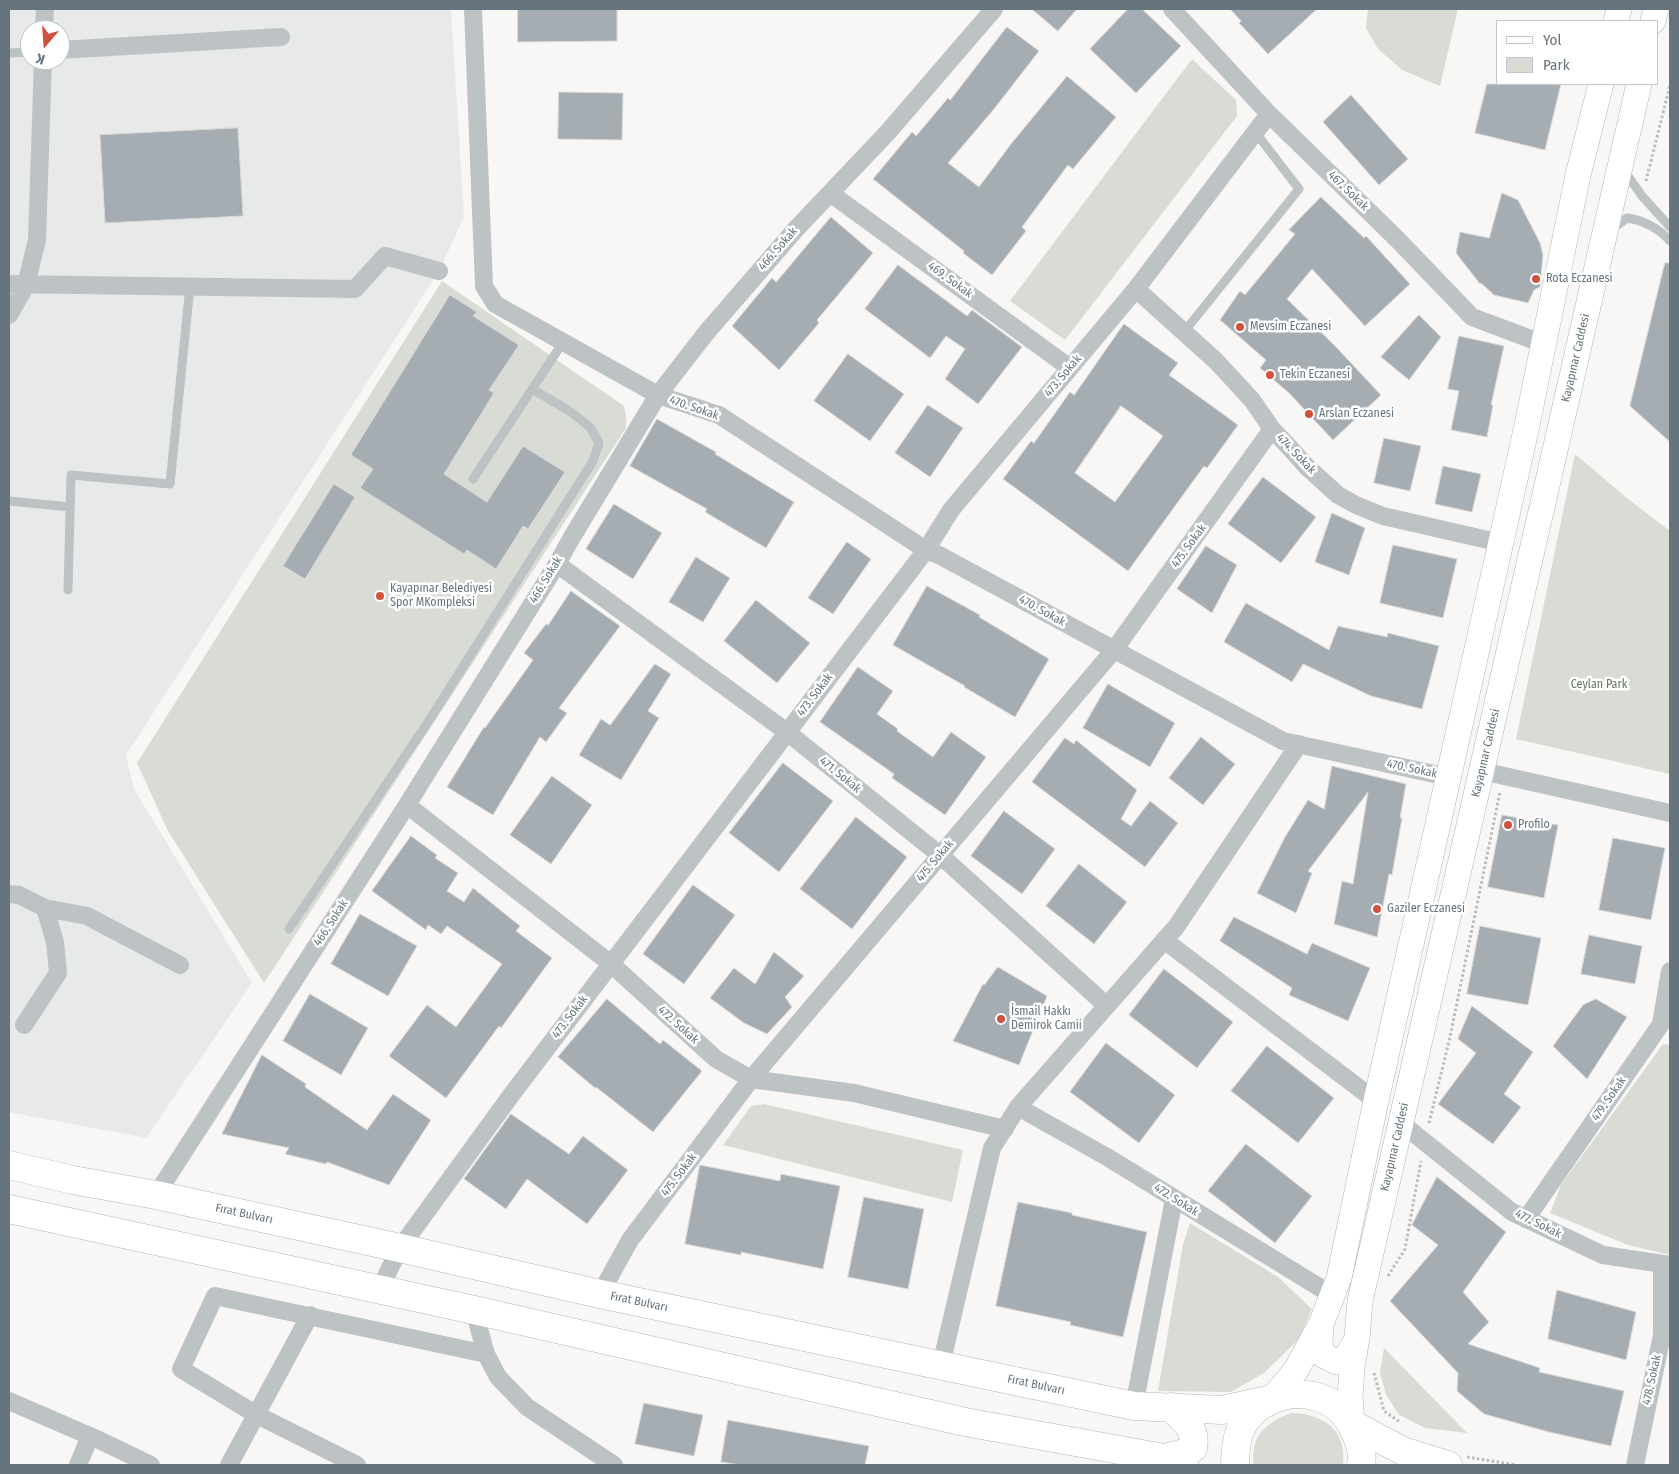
<!DOCTYPE html>
<html>
<head>
<meta charset="utf-8">
<style>
  body { margin:0 }
  #map { position:relative; width:1679px; height:1474px; overflow:hidden; background:#f8f7f5; font-family:"Fira Sans Condensed",sans-serif }
  canvas { display:block }
  .frame { position:absolute; inset:0; border:10px solid #66757d; pointer-events:none }
  .legend { position:absolute; left:1496px; top:20px; width:162px; height:65px; box-sizing:border-box; background:#fff; border:1px solid #c2c8cb; margin:0; padding:6px 9px; list-style:none; font-size:15px; color:#66757d }
  .legend li { display:flex; align-items:center; gap:10px; height:25px }
  .legend b { width:25px; border:1px solid #c2c8cb }
  .north { position:absolute; left:20px; top:20px; width:50px; height:50px; box-sizing:border-box; background:#fff; border:1px solid #c2c8cb; border-radius:50%; rotate:198deg; font-size:14px; font-weight:700; line-height:20px; text-align:center; color:#66757d }
  .north::after { content:''; display:block; margin:auto; width:18px; height:22px; background:#d0523d; clip-path:polygon(50% 0,100% 100%,50% 72%,0 100%) }
</style>
</head>
<body>
<div id="map">
<canvas width="1679" height="1474"></canvas>
<div class="frame"></div>
<ul class="legend">
<li><b style="height:6px;background:#fff"></b>Yol</li>
<li><b style="height:14px;background:#d8dcd5"></b>Park</li>
</ul>
<div class="north">K</div>
</div>
<script>
const context = document.querySelector('canvas').getContext('2d');
context.lineJoin = 'round';
function fillPath(path, color) {
  context.fillStyle = color;
  context.fill(path, 'evenodd');
}
function strokePath(path, color, width, dash) {
  context.strokeStyle = color;
  context.lineWidth = width;
  context.lineCap = dash ? 'butt' : 'round';
  context.setLineDash(dash || []);
  context.stroke(path);
}
function write(font, color, halo, rows, align = 'center') {
  context.font = font + ' "Fira Sans Condensed",sans-serif';
  context.lineWidth = 5;
  context.setLineDash([]);
  context.textBaseline = 'middle';
  context.strokeStyle = halo;
  context.fillStyle = color;
  for (const [text, x, y, turn = 0] of rows) {
    context.save();
    context.translate(x, y);
    context.rotate((+turn || 0) * Math.PI / 180);
    context.textAlign = isNaN(turn) ? turn : align;
    if (halo) context.strokeText(text, 0, 0);
    context.fillText(text, 0, 0);
    context.restore();
  }
}
const built = new Path2D(`
  M9,9H451L464,217L439,271L126,755L134,789L252,983L146,1138L9,1112ZM30,30H60V60H30Z`);
const green = new Path2D(`
  M1368,9H1458L1440,86L1402,70L1378,49L1366,28Z
  M1192,59L1236,100L1237,116L1065,340L1010,301Z
  M442,281L624,406L626,417V428L264,983L168,831L137,763Z
  M1575,454L1628,499L1670,531V774L1516,739Z
  M1663,1044L1670,1045V1255L1628,1245L1550,1213L1561,1185Z
  M764,1104L963,1150L952,1202L723,1145L751,1106Z
  M1190,1223L1278,1277L1312,1309L1299,1339L1264,1373L1231,1392L1158,1391L1183,1244Z
  M1384,1348L1467,1433L1425,1428L1398,1414L1386,1394L1380,1373Z
  M1292,1413C1324,1414 1347,1430 1343,1465H1254C1249,1437 1267,1421 1292,1413Z`);
const building = new Path2D(`
  M518,9H617V41L518,42Z
  M1032,9H1077L1058,31Z
  M1128,9H1142L1181,46L1136,93L1090,49Z
  M1230,9H1317L1268,54L1239,23L1241,21Z
  M1007,27L1039,51L994,109L948,163L979,187L1011,144L1067,76L1116,117L1073,169L1068,165L1022,227L1026,231L992,275L963,253L964,251L873,179L912,132L916,136L948,98L950,100Z
  M1487,84H1561L1545,150L1475,133Z
  M559,92L623,93L622,140L558,139Z
  M1351,95L1408,159L1379,185L1323,122Z
  M238,128L243,216L105,223L100,135Z
  M1502,193L1518,200L1540,243L1543,255L1540,287L1534,290L1528,303L1494,295L1481,283L1480,284L1456,253L1460,232L1489,238Z
  M1321,197L1364,238L1366,236L1410,284L1365,326L1312,269L1287,299L1335,346L1381,395L1333,440L1289,393L1260,368L1266,360L1220,320L1240,291L1245,295L1295,234L1289,230Z
  M831,217L873,253L817,320L819,323L779,370L732,326L772,278L776,282Z
  M1665,263H1670V442L1630,406Z
  M898,265L967,316L972,310L1022,347L978,404L945,379L965,349L946,336L930,358L865,309Z
  M450,295L477,312L473,316L519,345L489,390L494,393L444,474L487,502L523,446L565,472L528,529L523,526L496,569L467,550L464,554L360,488L373,469L351,455Z
  M1419,315L1441,337L1409,380L1381,357Z
  M1124,324L1178,363L1169,375L1238,425L1207,468L1204,466L1128,571L1003,479L1031,441L1034,443L1070,392L1074,395ZM1121,406L1163,436L1115,502L1075,473Z
  M1459,336L1504,346L1491,405H1493L1487,437L1451,430L1459,391L1448,389Z
  M848,354L904,394L870,441L814,401Z
  M928,405L963,428L930,477L895,453Z
  M657,419L716,452L715,454L794,502L766,548L705,512L707,509L630,466Z
  M1384,438L1421,446L1410,491L1374,483Z
  M1443,466L1481,474L1472,512L1435,504Z
  M1263,477L1316,517L1281,563L1228,524Z
  M334,484L355,497L305,579L283,566Z
  M614,504L662,533L633,579L586,549Z
  M1332,513L1365,528L1349,575L1315,562Z
  M847,542L871,559L833,614L808,598Z
  M1393,545L1457,559L1443,618L1380,603Z
  M1206,546L1237,565L1212,613L1177,589Z
  M696,557L730,578L703,622L669,602Z
  M927,586L980,615L979,617L1049,659L1015,717L964,687L965,686L893,645Z
  M571,591L620,626L559,708L567,713L546,742L540,737L493,815L447,787L484,727L485,728L533,660L524,653L546,624L548,625Z
  M756,600L810,643L777,683L724,641Z
  M1246,603L1329,650L1338,626L1387,637L1388,633L1439,646L1422,709L1371,696L1303,664L1292,682L1224,642Z
  M655,664L671,674L648,711L659,718L621,780L579,755L601,719L610,725Z
  M858,667L893,691L877,714L898,729L897,731L933,757L951,732L986,757L945,815L892,778L894,774L820,722Z
  M1108,684L1175,723L1150,767L1083,728Z
  M1201,737L1235,764L1203,805L1169,778Z
  M1065,738L1074,744L1076,740L1137,790L1121,819L1131,826L1150,801L1178,823L1145,867L1032,782Z
  M783,763L833,801L779,872L729,833Z
  M1332,766L1406,784L1400,818H1402L1392,875L1389,874L1377,937L1334,924L1342,881L1353,884L1368,792L1308,871L1312,873L1296,913L1257,893L1285,837L1308,800L1324,809Z
  M552,776L592,805L551,864L510,835Z
  M1004,811L1055,849L1022,894L971,856Z
  M1502,815L1558,825L1544,898L1488,887Z
  M856,817L907,857L852,929L800,889Z
  M411,836L437,855L435,858L458,873L447,891L464,902L473,888L520,926L516,931L552,958L501,1028L499,1026L446,1098L389,1056L427,1005L456,1027L502,964L447,926L441,934L428,925L426,930L372,891Z
  M1613,838L1665,848L1651,920L1599,910Z
  M1079,864L1127,902L1094,944L1046,906Z
  M693,885L735,915L684,984L643,954Z
  M360,914L417,946L388,996L331,964Z
  M1234,917L1307,954L1312,943L1370,968L1348,1021L1289,995L1292,988L1220,941Z
  M1480,926L1541,938L1528,1005L1467,994Z
  M1589,935L1642,946L1635,984L1581,974Z
  M774,952L804,976L785,997L792,1007L767,1034L744,1023L710,998L734,968L755,984Z
  M998,967L1047,996L1019,1065L953,1041L983,984L984,985Z
  M1164,969L1233,1022L1197,1068L1129,1015Z
  M310,994L368,1028L341,1075L283,1041Z
  M607,999L660,1044L663,1040L702,1071L653,1132L596,1087L595,1088L558,1057Z
  M1596,999L1627,1017L1587,1079L1553,1046L1583,1005Z
  M1472,1006L1533,1052L1504,1094L1521,1107L1493,1144L1438,1104L1476,1053L1458,1039Z
  M1106,1043L1175,1095L1139,1143L1070,1092Z
  M1267,1046L1334,1098L1298,1143L1231,1091Z
  M262,1055L306,1084L305,1087L367,1130L393,1094L431,1120L389,1185L327,1162L326,1164L285,1154L289,1148L222,1134Z
  M511,1114L569,1154L583,1136L628,1170L587,1224L527,1179L506,1209L464,1179Z
  M1246,1144L1312,1196L1275,1243L1208,1191Z
  M700,1165L780,1181L781,1174L840,1186L823,1269L741,1252V1255L685,1244Z
  M1437,1177L1506,1232L1463,1292L1489,1322L1468,1344L1540,1368L1539,1372L1624,1391L1611,1446L1549,1432L1484,1414L1457,1391L1458,1373L1390,1301L1438,1245L1412,1225Z
  M864,1197L924,1209L908,1289L848,1277Z
  M1018,1202L1072,1213V1215L1147,1232L1123,1337L1070,1325L1071,1322L996,1306Z
  M1557,1290L1636,1312L1626,1360L1548,1339Z
  M644,1403L703,1415L694,1456L635,1444Z
  M728,1420L869,1446L865,1465H741L721,1462Z`);
const path = new Path2D(`
  M1646,181L1670,85
  M1429,1123L1450,1037L1500,792
  M1388,1276L1405,1249L1421,1161
  M1374,1373L1384,1411L1400,1422
  M1467,1457L1516,1465`);
const lane = new Path2D(`
  M9,53L30,52
  M1623,169L1642,196L1670,227
  M1612,229L1627,218C1643,220 1660,229 1670,241
  M1184,332L1299,189L1256,133
  M473,479L563,342
  M9,501L70,507
  M68,590L71,475L170,484L190,286
  M289,929L430,719L593,461L599,443L590,427L568,410L532,389`);
const street = new Path2D(`
  M473,9L484,286L495,304L658,395L719,415L926,550L939,555L1283,741L1448,777
  M1172,9L1269,114L1397,239L1472,317L1544,344
  M44,30L45,9
  M60,50L281,37
  M830,193L1070,368
  M9,284L355,289L385,256L439,271
  M1136,289L1216,361L1252,400L1272,429L1290,448L1307,467L1338,495L1356,505L1383,516L1501,543
  M9,315L26,285L37,240L43,60
  M557,564L787,732L940,855L1107,1006
  M1482,771L1670,813
  M407,805L610,963L716,1059L751,1079L854,1093L1005,1129
  M9,894L19,895L45,908L55,942L58,973L24,1025
  M45,908L87,916L180,965
  M1164,940L1376,1101
  M1018,1107L1107,1157L1332,1295
  M1401,1123L1512,1212L1603,1255L1670,1265
  M156,1195L407,805L557,564L572,537L658,395L706,333L795,230L888,132L994,9
  M1526,1219L1661,1024L1670,971
  M379,1290L400,1248L512,1094L926,550L951,510L1136,289L1269,114
  M600,1294L630,1240L751,1079L1114,650L1272,429
  M474,1310L486,1354L498,1377L527,1407L614,1465
  M941,1365L992,1148L1018,1107L1176,927L1299,744
  M9,1401L99,1440L151,1465
  M1134,1406L1174,1199
  M78,1465L90,1436
  M229,1465L310,1315
  M357,1465L257,1415L181,1369L215,1296L486,1354
  M1635,1465L1662,1335V1264`);
const secondary = new Path2D(`
  M1616,21L1619,9
  M1653,21L1656,9
  M1321,1324L1320,1343L1323,1355L1337,1362L1344,1361L1357,1339
  M1272,1399L1296,1370L1321,1324L1339,1278L1376,1101L1526,430L1578,175L1601,84
  M1352,1424L1350,1397L1352,1367L1357,1338L1360,1301L1639,84`);
const primary = new Path2D(`
  M9,1165L73,1180L156,1195L400,1248L600,1294L1134,1406L1222,1410L1272,1399
  M9,1209L474,1310L965,1422L1164,1458L1184,1465
  M1352,1424L1403,1451L1448,1465
  M1164,1458L1184,1453L1193,1448C1197,1428 1184,1421 1171,1407
  M1235,1465C1235,1452 1236,1440 1241,1428C1246,1419 1254,1410 1262,1405C1296,1384 1339,1394 1355,1432C1360,1442 1363,1454 1361,1465`);
const markers = [
  [1536,279,5,"#d0523d"],
  [1240,327,5,"#d0523d"],
  [1270,375,5,"#d0523d"],
  [1309,414,5,"#d0523d"],
  [380,596,5,"#d0523d"],
  [1508,825,5,"#d0523d"],
  [1377,909,5,"#d0523d"],
  [1001,1019,5,"#d0523d"]
];
const streetNames = [
  ["467. Sokak",1348,191,44],
  ["466. Sokak",778,249,-49],
  ["469. Sokak",950,280,36],
  ["Kayapınar Caddesi",1576,358,-77],
  ["473. Sokak",1063,376,-50],
  ["470. Sokak",694,408,19],
  ["474. Sokak",1296,454,46],
  ["475. Sokak",1189,546,-54],
  ["466. Sokak",546,580,-59],
  ["470. Sokak",1042,611,29],
  ["473. Sokak",815,695,-53],
  ["Kayapınar Caddesi",1486,753,-77],
  ["470. Sokak",1412,769,12],
  ["471. Sokak",840,775,39],
  ["475. Sokak",935,861,-50],
  ["466. Sokak",331,923,-57],
  ["473. Sokak",570,1017,-53],
  ["472. Sokak",678,1025,42],
  ["479. Sokak",1609,1099,-55],
  ["Kayapınar Caddesi",1395,1147,-77],
  ["475. Sokak",679,1175,-53],
  ["472. Sokak",1176,1200,32],
  ["Fırat Bulvarı",244,1214,12],
  ["477. Sokak",1538,1224,26],
  ["Fırat Bulvarı",639,1302,12],
  ["478. Sokak",1652,1380,-78],
  ["Fırat Bulvarı",1036,1385,12]
];
const poiNames = [
  ["Rota Eczanesi",1546,279],
  ["Mevsim Eczanesi",1250,327],
  ["Tekin Eczanesi",1280,375],
  ["Arslan Eczanesi",1319,414],
  ["Kayapınar Belediyesi",390,589],
  ["Spor MKompleksi",390,603],
  ["Profilo",1518,825],
  ["Gaziler Eczanesi",1387,909],
  ["İsmail Hakkı",1011,1012],
  ["Demirok Camii",1011,1026]
];
const parkNames = [
  ["Ceylan Park",1599,685]
];
fillPath(built, '#e8e9e9');
fillPath(green, '#d8dcd5');
fillPath(building, '#a5adb2');
strokePath(building, '#d9d9d8', 1);
strokePath(secondary, '#b0b6ba', 26);
strokePath(primary, '#b1b7b9', 29);
strokePath(path, '#b8bcbe', 3, [2.5, 2.5]);
strokePath(lane, '#bdc2c5', 9);
strokePath(street, '#bdc2c5', 18);
strokePath(secondary, '#fff', 25);
strokePath(primary, '#fff', 28);
for (const [x, y, r, color] of markers) {
  const dot = new Path2D();
  dot.arc(x, y, r, 0, 2 * Math.PI);
  context.fillStyle = color;
  context.fill(dot);
  strokePath(dot, '#fff', 2);
}
write('12px', '#66757d', '#fff', streetNames);
write('12px', '#66757d', '#fff', poiNames, 'left');
write('12px', '#697664', '#fff', parkNames);
</script>
</body>
</html>
